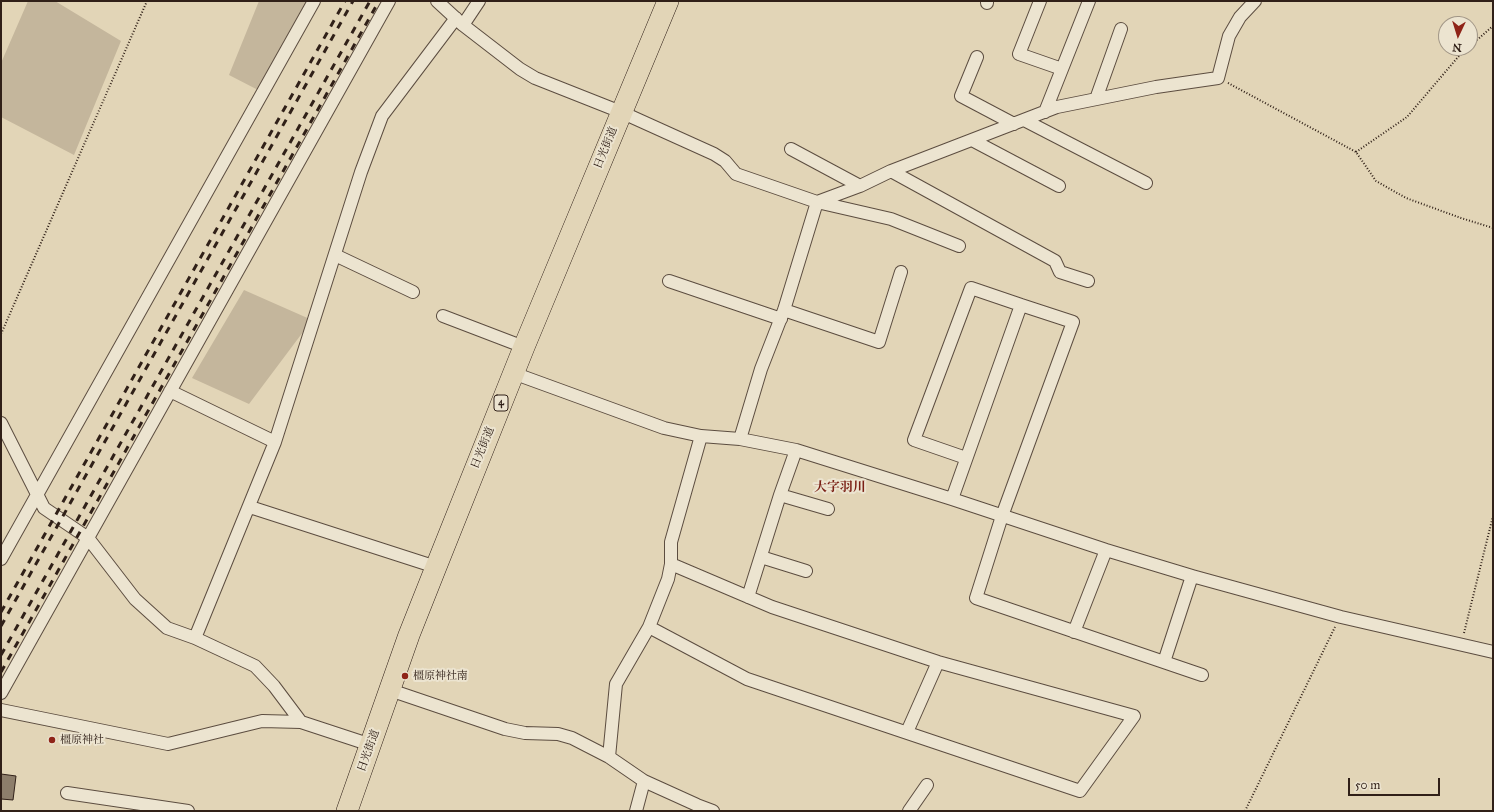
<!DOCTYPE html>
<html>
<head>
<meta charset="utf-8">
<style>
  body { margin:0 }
  #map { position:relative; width:1494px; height:812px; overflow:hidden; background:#e2d5b7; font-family:"IM FELL Great Primer",serif }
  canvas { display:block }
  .frame { position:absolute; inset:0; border:2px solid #302018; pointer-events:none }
  .north { position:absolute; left:1438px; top:16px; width:40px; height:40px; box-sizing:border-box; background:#ece4d0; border:1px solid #a19686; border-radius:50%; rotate:184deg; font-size:11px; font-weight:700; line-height:16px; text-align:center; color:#302018 }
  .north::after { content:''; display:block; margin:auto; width:14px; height:18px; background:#8f2418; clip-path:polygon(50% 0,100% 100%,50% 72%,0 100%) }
  .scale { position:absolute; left:1348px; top:778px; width:92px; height:18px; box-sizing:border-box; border:2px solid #302018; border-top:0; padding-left:5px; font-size:12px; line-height:14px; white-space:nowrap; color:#302018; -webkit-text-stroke:3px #ece4d0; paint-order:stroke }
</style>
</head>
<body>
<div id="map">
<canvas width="1494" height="812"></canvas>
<div class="frame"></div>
<div class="north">N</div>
<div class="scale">50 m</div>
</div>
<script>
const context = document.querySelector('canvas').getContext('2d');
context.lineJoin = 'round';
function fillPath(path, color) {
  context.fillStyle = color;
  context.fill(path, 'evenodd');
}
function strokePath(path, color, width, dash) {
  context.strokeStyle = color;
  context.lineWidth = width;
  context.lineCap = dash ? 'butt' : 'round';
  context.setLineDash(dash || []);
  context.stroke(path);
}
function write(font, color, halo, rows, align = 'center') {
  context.font = font + ' "IM FELL Great Primer","Noto Serif JP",serif';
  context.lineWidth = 4;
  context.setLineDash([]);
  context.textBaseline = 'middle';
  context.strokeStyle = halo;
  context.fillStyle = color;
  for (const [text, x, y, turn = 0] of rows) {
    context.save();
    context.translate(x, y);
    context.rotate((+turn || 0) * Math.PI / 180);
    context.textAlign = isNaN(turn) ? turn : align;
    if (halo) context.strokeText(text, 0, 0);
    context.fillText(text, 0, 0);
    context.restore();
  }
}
const green = new Path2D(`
  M28,1H55L121,41L74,155L1,117V63Z
  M259,1H311L260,91L229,75Z
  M244,290L312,320L249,404L192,378Z`);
const building = new Path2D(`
  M1,774L16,776L13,800L1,799Z`);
const path = new Path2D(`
  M1470,46L1493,26
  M1228,83L1356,152L1376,181L1406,198L1461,218L1493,228
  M1356,152L1407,117L1458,57L1468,48
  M1,334L147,1
  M1464,633L1493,516
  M1245,811L1335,627`);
const street = new Path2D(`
  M437,1L463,25L520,69L535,78L621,112L714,154L725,161L736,174L817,202L891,219L959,246
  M1040,1L1019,54L1062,69
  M987,3V1
  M463,25L479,1
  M977,57L961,96L1014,124
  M1096,99L1121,29
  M1045,112L1089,1
  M1024,120L1146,183
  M972,140L1059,186
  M791,149L860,186
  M891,171L1055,261L1060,272L1088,281
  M817,202L860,186L891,171L1057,107L1156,87L1218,78L1229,36L1240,17L1255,1
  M335,255L413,292
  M669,281L781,319
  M1021,305L1073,322L1002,516L976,598L1202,675
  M784,310L879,342L901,272
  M443,316L524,347
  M513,373L664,428L701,436L740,439L796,450L952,499L1106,550L1192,576L1341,617L1493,652
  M170,391L275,442
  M1,423L44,508L88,538L135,599L167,628L195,638L255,666L274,686L301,722L371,745
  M740,439L761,369L784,310L817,202
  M780,495L828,509
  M952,499L1021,305L971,288L914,440L966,458
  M250,507L436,567
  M761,557L806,571
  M1,559L314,1
  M748,597L780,495L796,450
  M649,627L747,679L1080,791L1134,716L938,662L772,607L671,564
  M1074,632L1106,550
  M195,638L275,442L361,172L382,116L456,18
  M1164,662L1192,576
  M390,690L505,729L525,733L558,734L572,738L609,757L644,781L697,805L713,811
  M1,693L389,1
  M1,710L168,744L262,721L301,722
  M907,732L938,662
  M609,757L616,684L649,627L668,579L671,564V542L701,436
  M67,793L188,811
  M636,811L644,781
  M909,811L927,785`);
const highway = new Path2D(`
  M347,811L409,635L436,567L524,347L668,1`);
const rail = new Path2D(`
  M1,612L345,1
  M1,626L353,1
  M1,655L370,1
  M1,672L379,1`);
const markers = [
  [405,676,4,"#8f2418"],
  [52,740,4,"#8f2418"]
];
const shields = [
  [501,403,14]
];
const shieldNames = [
  ["4",501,403]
];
const streetNames = [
  ["日光街道",606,148,-68],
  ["日光街道",483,448,-68],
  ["日光街道",369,751,-70]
];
const poiNames = [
  ["橿原神社南",413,676],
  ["橿原神社",60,740]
];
const quarterNames = [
  ["大字羽川",840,488]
];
fillPath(green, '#c4b69c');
fillPath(building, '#8d7e6b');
strokePath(building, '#302018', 1);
strokePath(street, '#5c4d40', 14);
strokePath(highway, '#302018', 22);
strokePath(path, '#302018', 2, [1, 2]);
strokePath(street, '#ece4d0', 12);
strokePath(highway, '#e2d5b7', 21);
strokePath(rail, '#302018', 3, [7, 7]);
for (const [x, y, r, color] of markers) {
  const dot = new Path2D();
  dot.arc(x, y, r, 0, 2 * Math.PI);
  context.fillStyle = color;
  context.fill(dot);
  strokePath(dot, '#ece4d0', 1.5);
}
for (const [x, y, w] of shields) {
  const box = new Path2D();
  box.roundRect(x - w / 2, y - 8, w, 16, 3);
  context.fillStyle = '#ece4d0';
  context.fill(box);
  strokePath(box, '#302018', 1);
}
write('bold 10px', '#302018', null, shieldNames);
write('11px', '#302018', '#ece4d0', streetNames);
write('11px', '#302018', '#ece4d0', poiNames, 'left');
write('bold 13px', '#7a1f14', '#ece4d0', quarterNames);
</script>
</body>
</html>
